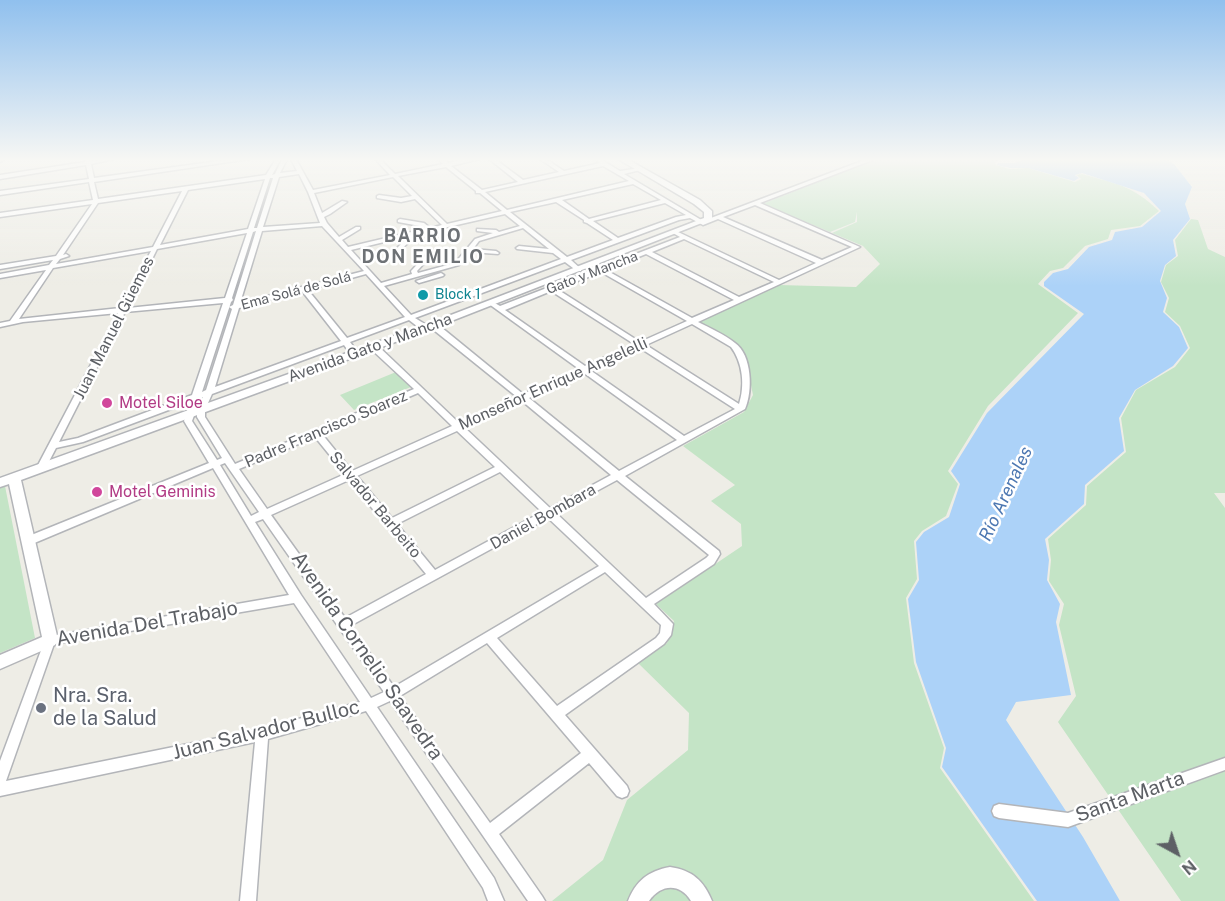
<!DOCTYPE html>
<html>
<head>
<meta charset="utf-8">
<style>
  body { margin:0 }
  #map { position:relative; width:1225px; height:901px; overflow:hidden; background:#eeede6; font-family:"Public Sans",sans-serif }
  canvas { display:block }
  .north { position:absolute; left:1147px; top:823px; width:60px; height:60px; -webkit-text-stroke:4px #fff; paint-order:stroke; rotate:140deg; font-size:16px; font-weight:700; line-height:24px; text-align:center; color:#5d6065 }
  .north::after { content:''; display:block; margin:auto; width:21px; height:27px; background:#5d6065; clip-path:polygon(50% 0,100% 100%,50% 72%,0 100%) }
</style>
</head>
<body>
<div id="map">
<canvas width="1225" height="901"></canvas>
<div class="north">N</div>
</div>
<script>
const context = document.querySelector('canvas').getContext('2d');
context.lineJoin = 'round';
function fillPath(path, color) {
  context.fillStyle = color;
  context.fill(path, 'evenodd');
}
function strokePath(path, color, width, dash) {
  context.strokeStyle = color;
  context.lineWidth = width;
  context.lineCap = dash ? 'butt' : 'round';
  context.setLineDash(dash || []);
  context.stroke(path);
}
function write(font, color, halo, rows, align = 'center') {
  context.font = font + ' "Public Sans",sans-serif';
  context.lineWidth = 5;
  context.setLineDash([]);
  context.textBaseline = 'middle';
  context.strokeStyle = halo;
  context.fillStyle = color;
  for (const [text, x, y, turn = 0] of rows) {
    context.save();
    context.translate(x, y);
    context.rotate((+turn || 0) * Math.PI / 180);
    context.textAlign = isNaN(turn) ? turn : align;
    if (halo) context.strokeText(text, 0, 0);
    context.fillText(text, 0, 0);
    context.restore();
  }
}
const green = new Path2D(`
  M877,159H1002L995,161L996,165L1010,169L1028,168L1075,182L1081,179L1077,175L1082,174C1117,184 1132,185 1159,211L1140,226L1111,230L1108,239L1085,246L1063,268L1050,271L1038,284L1078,313L988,406L948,471L958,484L946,516L922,531L914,541L917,579L906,598L914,663L944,748L940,768L1034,901H552L603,860L627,800L688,750L689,713L638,663L667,643L674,621L656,604L742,546L741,524L711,501L735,485L683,446L744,412L753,395L744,351L736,344L697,322L778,285L856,287L880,264L863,246L832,233L857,222V212L855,222L830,232L762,204Z
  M1191,219L1198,220L1208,249L1225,257V493H1214L1225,508V901H1181L1058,722L1076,696L1059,625L1064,604L1049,581L1051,560L1048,539L1086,505L1087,486L1126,452L1121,418L1136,390L1175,367L1190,348L1180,326L1165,312L1169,298L1161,282L1166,265L1178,256L1175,240Z
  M396,372L411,387L354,410L340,395Z
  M5,486L35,638L0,653V487Z`);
const water = new Path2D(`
  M1026,159H1166L1174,164L1192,187L1185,204L1190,219L1173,240L1176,256L1165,265L1160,281L1167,298L1163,312L1179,327L1188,348L1173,366L1135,390L1119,418L1124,451L1085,485L1084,504L1045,539L1049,560L1047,580L1060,604L1056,622L1071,695L1016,702L1006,720L1083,837L1120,901H1037L942,767L946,748L916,662L908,599L919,580L916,542L924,532L949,517L960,484L951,471L987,413L1084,314L1044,286V282L1053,273L1068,269L1089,247L1112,240L1115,232L1142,227L1161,211L1144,193L1082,173L1075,175L1079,178L1074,181L1028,168H1010L997,165L998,163H1015Z`);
const minor = new Path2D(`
  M0,159H4L0,162Z
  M85,159H90V161L113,159L91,164L94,178L233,159H249L94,182L98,199L266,175L276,159H281L272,175L275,174L282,159H287L280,173L297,171L291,159H296L313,190L390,175L375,159H380L395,174L443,164L438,159H444L448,163L467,159H479L451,166L482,190L518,182L489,159H495L523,180L559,172L540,159H546L564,171L600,163L594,159H600L620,171L640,168V170L624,174L703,221L867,159H875L760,203L860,247L698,322C710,328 724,334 735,343C752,355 753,391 745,409L625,476L719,551L720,554L714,564L654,604L673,624L671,635L664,644L565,715L627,786L629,791L627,796L622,798L617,796L589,763L499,834L542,896L545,901H528L390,701L377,707L494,878L504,901H488L483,888L366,711L268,739L256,901H240L255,742L0,796V761L46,637L289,595L213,468L32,544H24L23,541L24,538L209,463L184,421L190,402L83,442L56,448L45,469H39L37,467L118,313L23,322L0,327V323L10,321L46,270L0,278V274L49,265L53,260L0,269V265L56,256L92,204L0,217V213L93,200L89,182L0,195V191L89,179L86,165L0,179V175L85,162ZM603,166L629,181L507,210L485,192ZM446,167L476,191V193H480L502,211L447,224L398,176ZM299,174L308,192L320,223L263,227L279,177ZM393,177L412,196L401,198L379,195L377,196V198L401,202L415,199L442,225L430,228L424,223L400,219L398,220V222L420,226L424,229L348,247L342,240L360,229V227H356L339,237L327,223L324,217L330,214L347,202L342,201L322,213L314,193ZM270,178H273L257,228H254ZM265,179L248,229L160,245L188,190ZM633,184L661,200L589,219L562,200ZM182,191L153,247L56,264L60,259L69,256L66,254L63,255L98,203ZM556,202L584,220V222L587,223L613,240L567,257L510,212ZM665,203L686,215L676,217L618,238L593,221ZM755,205L852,247L822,260L723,217ZM505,214L520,226L499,232L496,230L477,229V231L493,233L475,239L455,263L418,273L417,271L431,256L426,255L412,270L411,271L412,274L381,283L351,250L409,236L397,248V250L399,251L416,236L417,234ZM690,218L703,225L718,219L816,263L779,280L676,231L673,233L680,237L602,267L595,264H591V266L596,269L500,306L493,302H489V304L579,369L523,394L436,323H430V327L517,397L459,423L377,345H374L370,347L371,349L414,389L235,464L205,417V410L212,394L344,345L352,356H358L359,354L350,342L409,320L422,330H428V326L415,318L565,262L577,271H581V269L571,260L679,220ZM322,226L364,271L240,303L262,231ZM523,228L549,249L519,246L516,248L517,249L553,253L561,259L411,315L384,286L459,265L470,252L498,254L499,253L496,251L473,249L479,241ZM256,231L233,305L229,307L232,309L206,390L202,392L231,302L233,300L232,298L253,232ZM247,233L225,298L128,308L157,249ZM684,239L774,282L739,297L652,252ZM151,251L120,308L19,319L53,268ZM646,254L734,300L692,318L606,270ZM601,272L687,321L640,342L557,289ZM366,274L405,317L347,338L308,290ZM302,291L341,341L215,387L239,308ZM551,291L634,344L585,366L505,310ZM223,303L192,395L78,438L59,442L125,312ZM692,324L731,347C743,363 745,386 739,404L646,345ZM640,348L735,409L684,436L590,370ZM584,373L677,440L619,471L529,398ZM418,393L452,426L352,471L322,434ZM203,397L197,410V417L222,458L217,460L192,421L200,399ZM522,401L611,475L550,508L464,427ZM457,431L495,467L392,518L357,476ZM315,437L345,474L267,509L239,469ZM225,463L259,512L251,516L220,465ZM500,472L542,512L435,570L397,524ZM349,480L426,574L345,618L271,515ZM617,480L709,555L706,558L646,598L556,513ZM548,518L599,566L394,687L350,626ZM263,519L384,692L371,698L301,595L255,522ZM605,572L661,625L660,633L656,638L557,706L497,638ZM294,603L360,702L262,729L6,781L54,644ZM487,643L581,753L490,823L400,696Z
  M441,273L444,275L443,276L419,283L416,281Z
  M1225,758V770L1068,827L999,818L994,816L992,811L994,806L999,804L1068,813Z`);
const tertiary = new Path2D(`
  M618,159H627L700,200L712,211V219L436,327L21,480L58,640L55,645L0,669V655L42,637L9,484L0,487V478L430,323L704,218V212L694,204Z
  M670,867C692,870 704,881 712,901H691C680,883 661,884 649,901H628C636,881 648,871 670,867Z`);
const markers = [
  [423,295,6,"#0f9aa8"],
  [107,403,6,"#d1479c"],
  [97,492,6,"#d1479c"],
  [41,708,6,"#6b7280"]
];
const farStreetnames = [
  ["Gato y Mancha",592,273,-21],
  ["Ema Solá de Solá",296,291,-15]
];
const farCulturenames = [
  ["Block 1",435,295]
];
const streetNames = [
  ["Juan Manuel Güemes",114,328,-63],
  ["Avenida Gato y Mancha",370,348,-20],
  ["Monseñor Enrique Angelelli",553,384,-24],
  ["Padre Francisco Soarez",326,429,-23],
  ["Salvador Barbeito",375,505,50],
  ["Daniel Bombara",543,517,-29]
];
const hotelNames = [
  ["Motel Siloe",119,403],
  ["Motel Geminis",109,492]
];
const farDistrictnames = [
  ["BARRIO",423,236],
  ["DON EMILIO",423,257]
];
const waterNames = [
  ["Río Arenales",1006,494,-65]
];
const nearStreetnames = [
  ["Avenida Del Trabajo",147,624,-10],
  ["Avenida Cornelio Saavedra",367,656,55],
  ["Juan Salvador Bulloc",266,730,-14],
  ["Santa Marta",1130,797,-20]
];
const nearWorshipnames = [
  ["Nra. Sra.",53,696],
  ["de la Salud",53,719]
];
fillPath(green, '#c4e4c6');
fillPath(water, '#acd2f8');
strokePath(minor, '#b3b5b9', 3);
strokePath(tertiary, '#b3b5b9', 3);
fillPath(minor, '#fff');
fillPath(tertiary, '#fff');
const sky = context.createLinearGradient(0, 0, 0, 286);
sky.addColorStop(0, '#90c0ee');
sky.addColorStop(0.56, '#f7f7f4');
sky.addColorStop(1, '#f7f7f400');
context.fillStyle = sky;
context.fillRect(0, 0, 1225, 286);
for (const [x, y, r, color] of markers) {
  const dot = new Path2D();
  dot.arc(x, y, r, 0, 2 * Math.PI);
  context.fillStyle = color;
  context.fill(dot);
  strokePath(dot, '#fff', 2);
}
write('14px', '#5d6065', '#fff', farStreetnames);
write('14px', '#0d838f', '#fff', farCulturenames, 'left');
write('16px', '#5d6065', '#fff', streetNames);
write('16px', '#b23c85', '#fff', hotelNames, 'left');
context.letterSpacing = '1.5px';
write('bold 18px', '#6e7276', '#fff', farDistrictnames);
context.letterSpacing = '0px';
write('italic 18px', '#4d78b2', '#fff', waterNames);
write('20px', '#5d6065', '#fff', nearStreetnames);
write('20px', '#5b616d', '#fff', nearWorshipnames, 'left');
</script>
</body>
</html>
